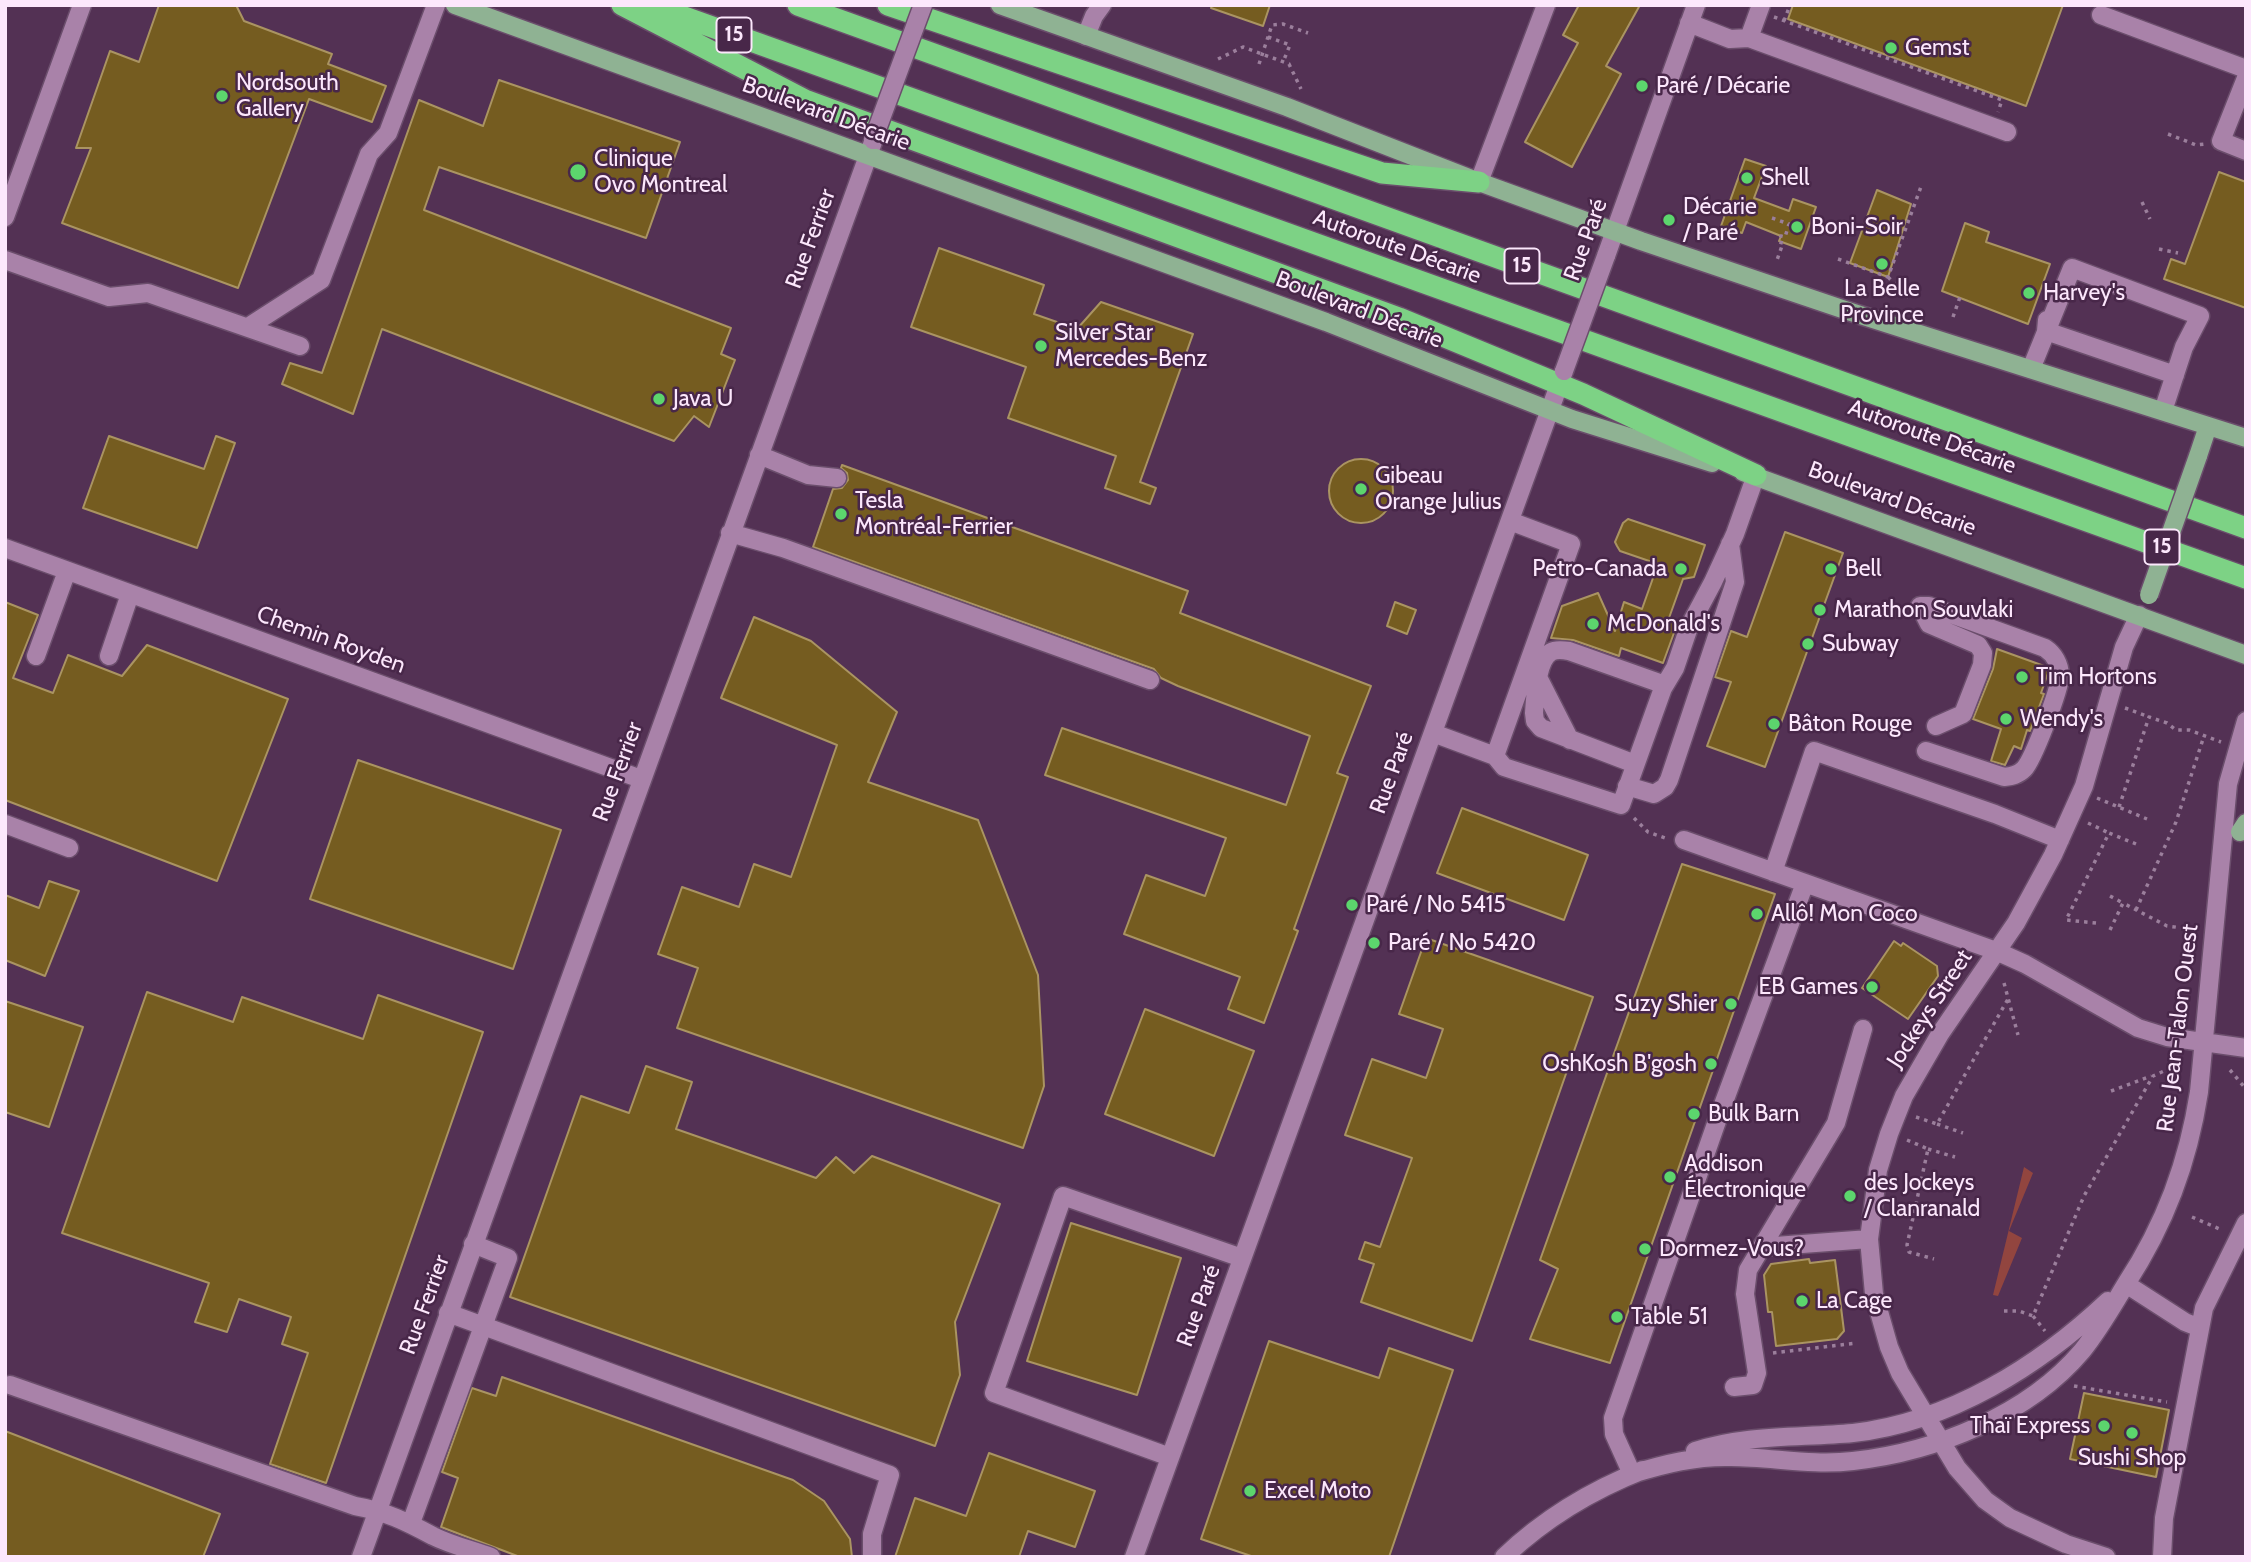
<!DOCTYPE html>
<html>
<head>
<meta charset="utf-8">
<style>
  body { margin:0 }
  #map { position:relative; width:2251px; height:1562px; overflow:hidden; background:#533154; font-family:Cabin,sans-serif }
  canvas { display:block }
  .frame { position:absolute; inset:0; border:7px solid #fce7fc; pointer-events:none }
</style>
</head>
<body>
<div id="map">
<canvas width="2251" height="1562"></canvas>
<div class="frame"></div>
</div>
<script>
const context = document.querySelector('canvas').getContext('2d');
context.lineJoin = 'round';
function fillPath(path, color) {
  context.fillStyle = color;
  context.fill(path, 'evenodd');
}
function strokePath(path, color, width, dash) {
  context.strokeStyle = color;
  context.lineWidth = width;
  context.lineCap = dash ? 'butt' : 'round';
  context.setLineDash(dash || []);
  context.stroke(path);
}
function write(font, color, halo, rows, align = 'center') {
  context.font = font + ' Cabin,sans-serif';
  context.lineWidth = 5;
  context.setLineDash([]);
  context.textBaseline = 'middle';
  context.strokeStyle = halo;
  context.fillStyle = color;
  for (const [text, x, y, turn = 0] of rows) {
    context.save();
    context.translate(x, y);
    context.rotate((+turn || 0) * Math.PI / 180);
    context.textAlign = isNaN(turn) ? turn : align;
    if (halo) context.strokeText(text, 0, 0);
    context.fillText(text, 0, 0);
    context.restore();
  }
}
const green = new Path2D(`
  M2024,1167L2033,1173L2009,1231L2022,1238L1998,1296L1993,1295Z`);
const building = new Path2D(`
  M159,5H236L244,21L332,54L328,64L386,86L372,122L309,99L238,288L62,223L91,148H76L110,51L139,62Z
  M1212,5H1270L1263,26L1211,8Z
  M1579,5H1640L1606,66L1621,74L1572,167L1525,142L1578,43L1563,35Z
  M1793,5H2063L2026,106L1788,19Z
  M499,80L680,142L646,238L439,167L424,210L731,328L721,354L735,360L709,427L694,416L674,441L382,329L353,414L282,384L290,363L322,373L419,100L483,126Z
  M1745,159L1766,166L1754,198L1789,211L1793,199L1816,207L1801,249L1779,241L1781,236L1746,222L1742,233L1721,226Z
  M2219,172L2246,182V308L2164,279L2171,259L2185,264Z
  M1877,190L1911,204L1888,277L1850,263Z
  M1965,223L1989,232L1986,242L2050,264L2028,324L1942,291Z
  M939,248L1044,285L1034,314L1077,329L1101,302L1193,334L1140,482L1156,488L1150,504L1105,488L1116,456L1008,418L1026,367L911,327Z
  M109,436L204,469L216,436L235,443L197,548L83,508Z
  M1329 491a32 32 0 1 1 64 0a32 32 0 1 1-64 0Z
  M842,465L1188,591L1180,613L1371,686L1337,773L1348,777L1294,929L1298,931L1264,1023L1228,1009L1240,977L1124,934L1146,875L1205,896L1226,838L1045,775L1062,728L1286,805L1310,736L1178,686L1161,678L1154,669L813,547L833,489L842,488L848,480L847,473L841,468Z
  M1628,519L1705,545L1694,577L1683,579L1669,618L1678,622L1663,663L1621,648L1619,656L1573,640L1551,638L1562,606L1598,593L1615,631L1624,602L1642,609L1658,564L1620,551L1617,546L1615,542L1623,523Z
  M1785,532L1843,553L1765,767L1707,746L1731,682L1715,677L1731,631L1747,637Z
  M5,602L38,615L13,678L53,693L68,655L122,676L147,645L288,699L217,881L5,800Z
  M1395,602L1416,610L1407,634L1387,626Z
  M754,617L811,641L897,712L868,782L978,820L1038,975L1044,1086L1023,1148L677,1028L698,968L658,954L682,887L739,907L754,864L791,877L837,745L721,698Z
  M1997,649L2047,667L2048,673L2041,693L2044,694L2030,731L2027,730L2021,749L2014,746L2005,765L1991,761L2001,729L1973,719L1993,669Z
  M358,760L561,830L513,969L310,899Z
  M1462,808L1588,855L1564,920L1437,873Z
  M1682,864L1775,894L1610,1363L1530,1339L1558,1269L1540,1260Z
  M49,881L79,891L45,976L5,960V895L39,908Z
  M1426,938L1593,997L1472,1341L1361,1302L1374,1264L1359,1259L1365,1242L1380,1247L1412,1158L1345,1135L1372,1059L1426,1078L1443,1029L1399,1014Z
  M1894,941L1901,946L1903,943L1937,966L1938,976L1908,1019L1862,988Z
  M147,992L233,1022L242,997L363,1039L378,995L483,1032L326,1483L270,1464L308,1353L282,1344L291,1317L239,1299L227,1332L195,1322L209,1283L62,1233Z
  M5,1001L83,1027L49,1127L5,1112Z
  M1145,1009L1254,1051L1214,1156L1105,1114Z
  M646,1066L692,1082L676,1129L816,1178L836,1157L854,1173L872,1156L1000,1204L955,1322L960,1375L935,1446L510,1297L581,1096L629,1113Z
  M1071,1223L1181,1258L1137,1395L1027,1361Z
  M1809,1259L1810,1263L1835,1260L1844,1331L1837,1339L1776,1346L1772,1312H1768L1764,1275L1771,1264Z
  M1269,1341L1379,1378L1389,1348L1453,1370L1389,1557H1254L1201,1539Z
  M502,1377L793,1480L824,1501L850,1539L852,1557H520L441,1527L458,1478L442,1472L472,1388L496,1396Z
  M2084,1393L2169,1410L2156,1477L2070,1459Z
  M5,1431L220,1514L203,1557H5Z
  M989,1453L1095,1491L1075,1547L1028,1531L1019,1557H895L915,1498L966,1516Z`);
const path = new Path2D(`
  M1774,17L2002,100L1998,112
  M1784,21L1790,5
  M1268,37L1290,45L1283,62
  M1218,59L1243,47L1289,64L1301,89
  M1259,64L1272,25L1283,24L1308,33
  M2168,134L2196,145L2205,144
  M2142,202L2150,219
  M1772,218L1789,224L1785,237L1781,236L1779,242L1783,243L1777,260
  M2159,249L2178,253
  M1838,259L1888,277L1922,184
  M1888,277L1909,298
  M1953,317L1960,297
  M2125,708L2149,717
  M2097,798L2147,819
  M2119,807L2149,717L2167,723L2176,730H2189L2221,742
  M1634,818L1648,832L1668,839
  M2088,823L2109,833
  M2110,896L2123,903
  M2136,910L2176,822L2204,736
  M2096,923L2066,920L2109,833L2136,844
  M2110,930L2123,903L2167,926L2198,930
  M2004,983L2018,1035
  M2230,1070L2246,1089
  M2111,1091L2151,1076
  M1916,1117L1937,1124L2008,999
  M1937,1124L1963,1133
  M1907,1140L1928,1149L1907,1245L1909,1252L1934,1259
  M1928,1149L1955,1157
  M2192,1217L2222,1230
  M2004,1311H2019L2033,1316L2084,1196L2153,1076L2175,1066
  M2033,1316L2045,1331
  M1773,1353L1857,1343
  M2074,1386L2167,1402`);
const minor = new Path2D(`
  M2101,15L2246,69
  M1689,23L1730,39L1749,38L2007,132
  M1086,36L1094,16L1102,5
  M1749,38L1761,5
  M2246,78L2221,141L2246,151
  M1479,182L1546,5
  M5,217L82,5
  M1606,256L1696,5
  M5,260L109,297L148,293L300,346
  M2047,320L2046,331L2175,375
  M248,327L321,280L369,154L388,133L436,5
  M2031,369L2072,268L2200,316L2184,347L2163,411
  M759,455L808,475L837,478
  M730,533L783,548L1150,680
  M5,548L641,779
  M36,656L67,571
  M109,656L130,594
  M1539,679L1570,740
  M1433,733L1495,756L1571,544L1510,521
  M1926,751L2004,777C2012,776 2018,775 2024,769C2033,760 2060,689 2060,676C2060,664 2054,654 2045,648L1929,606H1920L1929,624L1978,645L1983,653L1982,665L1963,714L1936,726
  M1495,756L1504,767L1621,805L1663,688L1675,668L1689,627L1713,582L1735,534L1756,475
  M1635,764L1541,728L1535,721L1534,713C1535,698 1537,660 1551,652C1556,649 1563,650 1569,651L1665,685
  M1627,786L1654,794L1665,787L1669,780L1735,582L1730,544
  M5,824L69,848
  M1684,840L1996,951L2025,964L2138,1028L2167,1037L2246,1048
  M1773,872L1814,751L1995,814L2060,840
  M1762,1247L1869,1239
  M2126,1284L2185,1322L2200,1328
  M448,1313L890,1475L872,1534V1557
  M10,1385L355,1506C385,1511 407,1522 433,1536C451,1545 472,1550 491,1557
  M1734,1387L1753,1385L1757,1373L1745,1294L1748,1270L1836,1123L1863,1029
  M1695,1451C1747,1434 1800,1438 1853,1433C1950,1422 2039,1366 2108,1301
  M1170,1457L994,1393L1063,1196L1242,1258
  M1632,1474C1664,1464 1696,1456 1731,1457C1772,1457 1811,1466 1853,1461C1935,1452 2028,1415 2082,1351C2099,1330 2112,1307 2126,1284C2165,1224 2188,1163 2199,1092L2228,784L2246,721
  M1632,1474L1614,1434L1613,1418L1717,1121L1805,883
  M411,1523L508,1258L473,1244
  M361,1557L873,142
  M1134,1557L1564,371
  M1504,1557C1544,1519 1592,1490 1643,1470
  M2106,1557L2066,1544L2010,1518L1985,1500L1957,1468L1900,1373L1889,1347L1874,1294L1869,1239L1878,1170L1889,1134L1904,1096L1940,1034L2016,923L2053,855L2084,786L2124,647L2139,615
  M2162,1557L2164,1518L2204,1308L2246,1223`);
const major = new Path2D(`
  M455,5L1326,322L1572,419L1712,463
  M1000,5L1287,107L1479,182L1641,241L1854,313L2246,438
  M2198,456L2208,426
  M1743,472L2246,655
  M2240,832L2246,823`);
const highway = new Path2D(`
  M622,5L805,100L1399,318L1583,394L1756,475
  M651,5L2246,578
  M798,5L2246,528
  M888,5L1382,173L1479,182`);
const minorBridge = new Path2D(`
  M873,140L923,5
  M1564,371L1606,256`);
const majorBridge = new Path2D(`
  M2149,595L2198,456`);
const markers = [
  [1891,48,7,"#5cd56d"],
  [1642,86,7,"#5cd56d"],
  [222,96,7,"#5cd56d"],
  [578,172,9,"#5cd56d"],
  [1747,178,7,"#5cd56d"],
  [1669,220,7,"#5cd56d"],
  [1797,227,7,"#5cd56d"],
  [1882,264,7,"#5cd56d"],
  [2029,293,7,"#5cd56d"],
  [1041,346,7,"#5cd56d"],
  [659,399,7,"#5cd56d"],
  [1361,489,7,"#5cd56d"],
  [841,514,7,"#5cd56d"],
  [1681,569,7,"#5cd56d"],
  [1831,569,7,"#5cd56d"],
  [1820,610,7,"#5cd56d"],
  [1593,624,7,"#5cd56d"],
  [1808,644,7,"#5cd56d"],
  [2022,677,7,"#5cd56d"],
  [2006,719,7,"#5cd56d"],
  [1774,724,7,"#5cd56d"],
  [1352,905,7,"#5cd56d"],
  [1757,914,7,"#5cd56d"],
  [1374,943,7,"#5cd56d"],
  [1872,987,7,"#5cd56d"],
  [1731,1004,7,"#5cd56d"],
  [1711,1064,7,"#5cd56d"],
  [1694,1114,7,"#5cd56d"],
  [1670,1177,7,"#5cd56d"],
  [1850,1196,7,"#5cd56d"],
  [1645,1249,7,"#5cd56d"],
  [1802,1301,7,"#5cd56d"],
  [1617,1317,7,"#5cd56d"],
  [2104,1426,7,"#5cd56d"],
  [2132,1433,7,"#5cd56d"],
  [1250,1491,7,"#5cd56d"]
];
const shields = [
  [734,35,35],
  [1522,266,35],
  [2162,547,35]
];
const shieldNames = [
  ["15",734,35],
  ["15",1522,266],
  ["15",2162,547]
];
const poiNames = [
  ["Gemst",1905,48],
  ["Nordsouth",236,83],
  ["Gallery",236,109],
  ["Paré / Décarie",1656,86],
  ["Clinique",594,159],
  ["Ovo Montreal",594,185],
  ["Shell",1761,178],
  ["Décarie",1683,207],
  ["/ Paré",1683,233],
  ["Boni-Soir",1811,227],
  ["La Belle",1882,289,"center"],
  ["Province",1882,315,"center"],
  ["Harvey's",2043,293],
  ["Silver Star",1055,333],
  ["Mercedes-Benz",1055,359],
  ["Java U",673,399],
  ["Gibeau",1375,476],
  ["Orange Julius",1375,502],
  ["Tesla",855,501],
  ["Montréal-Ferrier",855,527],
  ["Petro-Canada",1667,569,"right"],
  ["Bell",1845,569],
  ["Marathon Souvlaki",1834,610],
  ["McDonald's",1607,624],
  ["Subway",1822,644],
  ["Tim Hortons",2036,677],
  ["Wendy's",2020,719],
  ["Bâton Rouge",1788,724],
  ["Paré / No 5415",1366,905],
  ["Allô! Mon Coco",1771,914],
  ["Paré / No 5420",1388,943],
  ["EB Games",1858,987,"right"],
  ["Suzy Shier",1717,1004,"right"],
  ["OshKosh B'gosh",1697,1064,"right"],
  ["Bulk Barn",1708,1114],
  ["Addison",1684,1164],
  ["Électronique",1684,1190],
  ["des Jockeys",1864,1183],
  ["/ Clanranald",1864,1209],
  ["Dormez-Vous?",1659,1249],
  ["La Cage",1816,1301],
  ["Table 51",1631,1317],
  ["Thaï Express",2090,1426,"right"],
  ["Sushi Shop",2132,1458,"center"],
  ["Excel Moto",1264,1491]
];
const streetNames = [
  ["Boulevard Décarie",826,114,20],
  ["Rue Ferrier",811,239,-70],
  ["Rue Paré",1586,240,-70],
  ["Autoroute Décarie",1397,247,20],
  ["Boulevard Décarie",1359,310,21],
  ["Autoroute Décarie",1932,437,20],
  ["Boulevard Décarie",1892,499,20],
  ["Chemin Royden",331,640,20],
  ["Rue Ferrier",618,772,-70],
  ["Rue Paré",1392,773,-70],
  ["Jockeys Street",1930,1009,-57],
  ["Rue Jean-Talon Ouest",2178,1028,-83],
  ["Rue Ferrier",425,1305,-70],
  ["Rue Paré",1199,1306,-70]
];
fillPath(green, '#92453f');
fillPath(building, '#755c20');
strokePath(building, '#aa9462', 2);
strokePath(minor, '#6b4e6c', 21);
strokePath(major, '#6b4e6c', 21);
strokePath(highway, '#6b4e6c', 24);
strokePath(path, '#9b7f9c', 3.5, [3.5, 5]);
strokePath(minor, '#a982a9', 18);
strokePath(major, '#8fb293', 18);
strokePath(highway, '#7dd285', 21);
strokePath(minorBridge, '#6b4e6c', 21, []);
strokePath(majorBridge, '#6b4e6c', 21, []);
strokePath(minorBridge, '#a982a9', 18);
strokePath(majorBridge, '#8fb293', 18);
for (const [x, y, r, color] of markers) {
  const dot = new Path2D();
  dot.arc(x, y, r, 0, 2 * Math.PI);
  context.fillStyle = color;
  context.fill(dot);
  strokePath(dot, '#482749', 2.5);
}
for (const [x, y, w] of shields) {
  const box = new Path2D();
  box.roundRect(x - w / 2, y - 17.5, w, 35, 5);
  context.fillStyle = '#482749';
  context.fill(box);
  strokePath(box, '#fce7fc', 2);
}
write('bold 21px', '#fce7fc', null, shieldNames);
write('23px', '#fce7fc', '#482749', poiNames, 'left');
write('23px', '#fce7fc', '#482749', streetNames);
</script>
</body>
</html>
